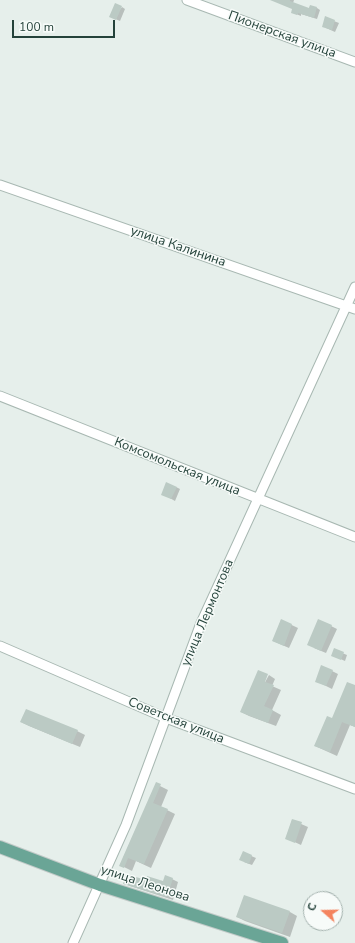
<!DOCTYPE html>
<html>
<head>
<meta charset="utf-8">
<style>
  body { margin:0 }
  #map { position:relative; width:355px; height:943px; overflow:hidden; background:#e6efeb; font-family:"Nunito Sans",sans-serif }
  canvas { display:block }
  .north { position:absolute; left:303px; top:891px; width:40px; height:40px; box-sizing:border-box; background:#f7fbf9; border:1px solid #a3b1ad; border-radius:50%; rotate:290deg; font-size:11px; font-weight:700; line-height:16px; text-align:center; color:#24423a }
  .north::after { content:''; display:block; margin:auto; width:14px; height:18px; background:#f4845f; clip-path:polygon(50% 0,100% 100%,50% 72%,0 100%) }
  .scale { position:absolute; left:12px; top:20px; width:103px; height:18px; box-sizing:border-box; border:2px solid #24423a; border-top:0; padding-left:5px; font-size:12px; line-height:14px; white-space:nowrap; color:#24423a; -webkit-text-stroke:3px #f7fbf9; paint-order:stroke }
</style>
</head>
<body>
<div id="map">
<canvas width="355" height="943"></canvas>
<div class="north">С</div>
<div class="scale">100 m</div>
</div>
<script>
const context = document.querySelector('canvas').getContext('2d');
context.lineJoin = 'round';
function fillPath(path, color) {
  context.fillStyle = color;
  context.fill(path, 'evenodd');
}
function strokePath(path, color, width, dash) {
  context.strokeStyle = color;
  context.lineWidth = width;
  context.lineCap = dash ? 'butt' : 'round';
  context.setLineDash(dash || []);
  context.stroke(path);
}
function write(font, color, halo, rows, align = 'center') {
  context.font = font + ' "Nunito Sans",sans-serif';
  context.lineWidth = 3;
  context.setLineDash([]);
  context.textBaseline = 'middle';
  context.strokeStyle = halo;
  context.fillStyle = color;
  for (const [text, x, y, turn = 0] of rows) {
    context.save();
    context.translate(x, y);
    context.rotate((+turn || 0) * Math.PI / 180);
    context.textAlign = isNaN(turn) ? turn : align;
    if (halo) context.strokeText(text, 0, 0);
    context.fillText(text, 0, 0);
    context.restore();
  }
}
const shadow = new Path2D(`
  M281,0H294L293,3L309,9L310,6L317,8L320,10L317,19L301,14V16L296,14L293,9Z
  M122,7L125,9L120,21L113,18Z
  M326,18L339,23L335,32L326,28Z
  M176,487L180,489L175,501L166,496Z
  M281,620L298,628L289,648L273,641Z
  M331,626L337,629L326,653L314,648Z
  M335,650L347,655L345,661L336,657Z
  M332,671L338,674L332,689L316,681Z
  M269,675L275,679L272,686L281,690L272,710L281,715L276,726L249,716L241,712L263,686Z
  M355,686V727L350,725L337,756L315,746Z
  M21,722L77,731L85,735L80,747L29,726Z
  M156,784L168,790L161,807L175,814L151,868L136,861L132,871L120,865Z
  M292,820L308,827L301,845L286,838Z
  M244,853L256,858L252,865L244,862Z
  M166,876L178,882L173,900L130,886L124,883L147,881L164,882Z
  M290,912L297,916L290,937L245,921L237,917Z`);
const building = new Path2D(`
  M270,0H290V1L309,8L310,5L317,7L314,18L298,13L297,15L291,13L292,9Z
  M115,3L122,6L116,20L109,17Z
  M325,16L335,20L332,30L322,27Z
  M166,482L177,487L171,499L161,495Z
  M281,619L292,624L284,646L272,641Z
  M318,619L332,625L321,651L307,645Z
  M334,648L344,652L341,660L331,656Z
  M321,665L333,670L326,686L315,682Z
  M258,670L268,674L265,682L274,685L264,706L273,710L268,723L240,712Z
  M347,682L355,685V727L342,722L330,752L314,746L327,716L332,718Z
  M26,709L78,730L72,744L20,722Z
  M156,782L161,784L153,803L168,809L144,864L128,858L124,868L119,866Z
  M292,819L302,822L295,843L285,839Z
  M243,851L252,855L249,864L239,860Z
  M126,874L146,880L147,876L163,881L165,875L173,878L167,897L123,884Z
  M244,895L290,911L282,933L236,917Z`);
const minor = new Path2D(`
  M187,0L355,62
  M0,185L355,309
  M0,396L355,537
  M0,646L166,718L355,789
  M73,943L126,825L201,623L355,287`);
const major = new Path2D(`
  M0,847L100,885L282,943`);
const streetNames = [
  ["Пионерская улица",282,35,20],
  ["улица Калинина",178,247,19],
  ["Комсомольская улица",177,467,22],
  ["улица Лермонтова",208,613,-67],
  ["Советская улица",176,721,22],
  ["улица Леонова",145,884,18]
];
fillPath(shadow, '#0003');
fillPath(building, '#bbcac4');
strokePath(minor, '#a8b8b2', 11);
strokePath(major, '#c2cac8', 14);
strokePath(minor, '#fff', 9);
strokePath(major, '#6aa596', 12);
write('13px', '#24423a', '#f7fbf9', streetNames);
</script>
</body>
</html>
